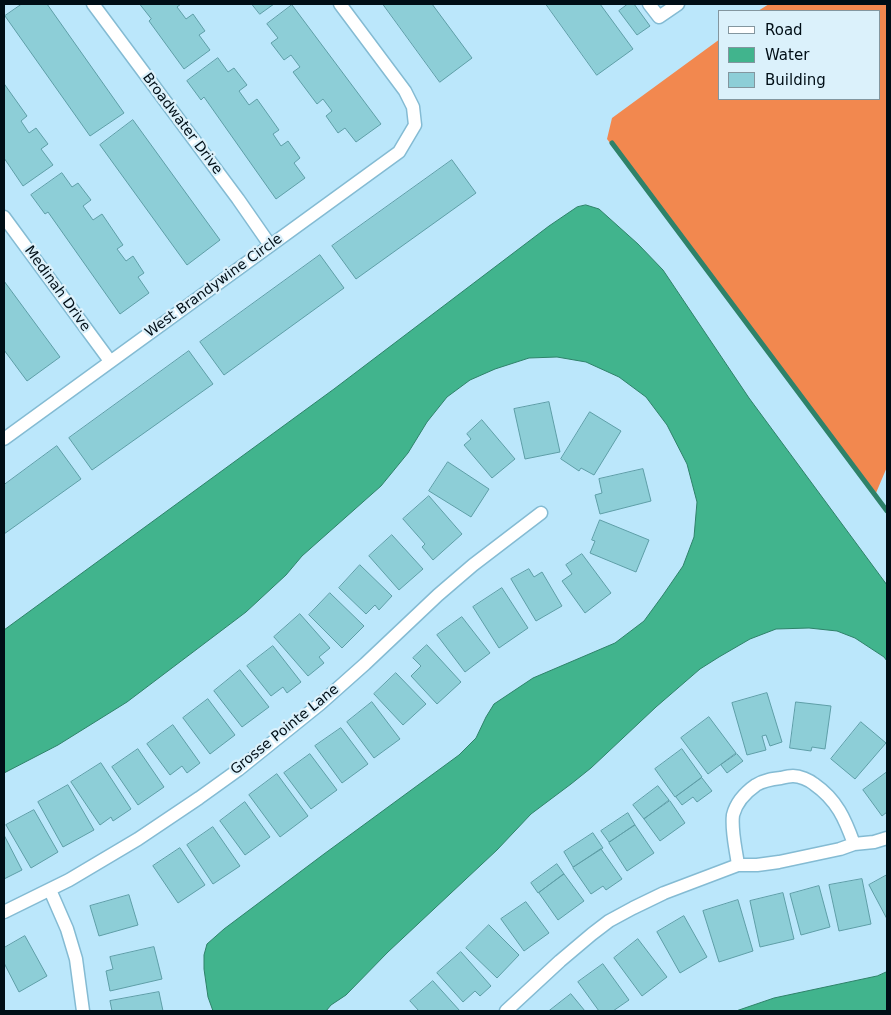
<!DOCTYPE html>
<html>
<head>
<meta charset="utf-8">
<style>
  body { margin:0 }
  #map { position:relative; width:891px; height:1015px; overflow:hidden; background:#bbe7fb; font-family:"DejaVu Sans",sans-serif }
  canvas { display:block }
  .frame { position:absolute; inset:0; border:5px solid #000e16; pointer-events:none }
  .legend { position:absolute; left:718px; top:10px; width:162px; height:90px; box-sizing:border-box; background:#dbf1fb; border:1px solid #83969f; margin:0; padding:6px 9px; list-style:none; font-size:15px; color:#000e16 }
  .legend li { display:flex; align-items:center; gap:10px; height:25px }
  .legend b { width:25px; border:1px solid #83969f }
</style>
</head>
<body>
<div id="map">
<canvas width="891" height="1015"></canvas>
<div class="frame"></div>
<ul class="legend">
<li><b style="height:6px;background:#fff"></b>Road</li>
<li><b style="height:14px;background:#41b48d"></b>Water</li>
<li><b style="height:14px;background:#8dced7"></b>Building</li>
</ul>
</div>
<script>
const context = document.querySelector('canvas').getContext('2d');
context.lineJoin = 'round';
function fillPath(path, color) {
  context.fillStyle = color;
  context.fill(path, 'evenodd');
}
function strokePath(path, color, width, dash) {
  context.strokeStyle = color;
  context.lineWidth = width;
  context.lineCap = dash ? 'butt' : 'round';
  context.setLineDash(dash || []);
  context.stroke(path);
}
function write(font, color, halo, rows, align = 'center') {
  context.font = font + ' "DejaVu Sans",sans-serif';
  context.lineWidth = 4.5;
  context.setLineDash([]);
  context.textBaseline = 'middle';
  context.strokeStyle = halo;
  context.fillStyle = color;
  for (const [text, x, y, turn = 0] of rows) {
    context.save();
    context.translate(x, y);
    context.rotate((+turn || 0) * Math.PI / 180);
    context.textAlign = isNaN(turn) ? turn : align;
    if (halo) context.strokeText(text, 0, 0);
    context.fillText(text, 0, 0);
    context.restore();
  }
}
const forest = new Path2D(`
  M769,4H887V467L876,493L607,139L612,118L720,39V99H880V11H758Z`);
const water = new Path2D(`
  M586,205L599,209L638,244L663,270L749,398L887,585V661L884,657L855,638L837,631L809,628L776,629L750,639L719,657L700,669L656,707L591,768L571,784L531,814L497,850L388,952L346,995L331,1005L326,1011H213L208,997L204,969V955L207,944L224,929L324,854L459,755L476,738L486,717L494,704L533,678L615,643L644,621L663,595L683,566L694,537L697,502L687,464L667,425L646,397L619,377L586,362L557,357L529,358L495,369L470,380L447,397L427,422L408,453L381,486L302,556L286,575L246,612L127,702L58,745L4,773V630L334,389L549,226L577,207Z
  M887,972V1011H736L774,998L877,976Z`);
const stream = new Path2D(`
  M612,143L887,511`);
const building = new Path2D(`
  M22,4H47L124,113L90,136L5,16Z
  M140,4H181L177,7L186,19L193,14L205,31L199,35L210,50L184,69L149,21L151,19Z
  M252,4H274L260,14Z
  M383,4H432L472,58L440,82Z
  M546,4H600L633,49L597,75Z
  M628,4H634L650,26L637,35L619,11Z
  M292,5L381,124L356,142L345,128L338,133L326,116L332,111L323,99L317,104L293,72L300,67L291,55L284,60L271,43L278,38L267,24Z
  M218,58L228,72L234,68L247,85L239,91L249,105L257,99L279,130L273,134L281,146L288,141L300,158L294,163L305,178L276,199L204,97L201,100L187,81Z
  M5,85L27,116L21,121L29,133L36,128L48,144L41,149L53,165L23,186L4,158V86Z
  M133,120L220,240L187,265L100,145Z
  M452,160L476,193L356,279L332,246Z
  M62,173L72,187L78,183L91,200L83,206L93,220L102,214L123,245L117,249L126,261L133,256L144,273L138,277L149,293L120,314L48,212L45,214L31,195Z
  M320,255L344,288L224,375L200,342Z
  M4,281L60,357L27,381L4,350Z
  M189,351L213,384L92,470L69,438Z
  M549,402L560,452L525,459L514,409Z
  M590,412L621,431L594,475L581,468L579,471L561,459Z
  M482,420L515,459L492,478L464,445L471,439L467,434Z
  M57,446L81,479L4,534V485Z
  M448,462L489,489L471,517L429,491Z
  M643,469L651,501L600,514L595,495L602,493L599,479Z
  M429,496L462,534L433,560L422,547L425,544L403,519Z
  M600,520L649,540L636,572L590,553L595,541L592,540Z
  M392,535L423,569L399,590L369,556Z
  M582,554L611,593L585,613L562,581L572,574L566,565Z
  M360,565L392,596L379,610L375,605L366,614L339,588Z
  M529,569L534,577L542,572L562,606L536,621L511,579Z
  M502,588L528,628L499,648L473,607Z
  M330,593L364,626L342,648L309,615Z
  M300,614L330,648L319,657L324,663L308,676L274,637Z
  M462,617L490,653L465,672L437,635Z
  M427,645L461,682L437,704L411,676L421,666L413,658Z
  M273,646L301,682L287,693L283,687L271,696L247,666Z
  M240,670L269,707L242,727L214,691Z
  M396,673L426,704L403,725L374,694Z
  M767,693L782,742L770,746L766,735L762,736L766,750L747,755L732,703Z
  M208,699L235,735L210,754L183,718Z
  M372,702L400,739L374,758L347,722Z
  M796,702L831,706L825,749L812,747L811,751L790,748Z
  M709,717L736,753L708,774L681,738Z
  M861,722L886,743L855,779L831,759Z
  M173,725L200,763L187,773L182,766L170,775L147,744Z
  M341,728L368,764L342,783L315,746Z
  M138,749L164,787L138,805L112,767Z
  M682,749L702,777L675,797L655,769Z
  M310,754L337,790L311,809L284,773Z
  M737,754L743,761L727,773L721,765Z
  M101,763L131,809L113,821L111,817L100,825L71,782Z
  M887,772V812L882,816L863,790Z
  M277,774L308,816L280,837L249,795Z
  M702,778L712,791L697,802L693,797L682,805L676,797Z
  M68,785L94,830L63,847L38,802Z
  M658,786L669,800L644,819L633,805Z
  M670,801L685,823L660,841L644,819Z
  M245,802L270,837L245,855L220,821Z
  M34,810L58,852L31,868L6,825Z
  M628,813L635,825L609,842L601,831Z
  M635,825L654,853L627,871L609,843Z
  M213,827L240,866L213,884L187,845Z
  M593,833L603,848L573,867L564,852Z
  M4,835L22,870L4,879Z
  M180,848L205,885L178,903L153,866Z
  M601,849L622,879L606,890L603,886L591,894L573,868Z
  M557,864L564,874L538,893L531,883Z
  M564,874L584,901L558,920L539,893Z
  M887,875V919L869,885Z
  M862,879L871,924L839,931L829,885Z
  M819,886L830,927L801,935L790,894Z
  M783,893L794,939L760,947L750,901Z
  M129,895L138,925L99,936L90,906Z
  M738,900L753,951L719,962L703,911Z
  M526,902L549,933L524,951L501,919Z
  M684,916L707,957L680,973L657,932Z
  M489,925L519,955L497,978L466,948Z
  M25,936L47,976L19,992L4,963V948Z
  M638,939L667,977L642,996L614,958Z
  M154,947L162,979L110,991L106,971L113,969L110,957Z
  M461,952L491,986L480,996L475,991L463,1002L437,973Z
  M603,964L629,1000L613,1011H599L578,982Z
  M433,981L460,1011H419L410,1001Z
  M159,992L163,1011H112L110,1001Z
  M571,994L585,1011H549Z`);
const minor = new Path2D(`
  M93,4L238,199L270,245
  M649,4L659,17L678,4
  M4,217L110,361
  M4,439L399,152L415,125L413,107L405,91L340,4
  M738,865C736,849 731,831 733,815C736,803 746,792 756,785C764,780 772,779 781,778C785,777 789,776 793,776C800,776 809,780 814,784C837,800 845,819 854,844
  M50,890L67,929L76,959L83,1011
  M4,912L69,880L138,839L199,798L238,770L320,704L365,664L438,595L473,565L541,513
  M506,1011L560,961L592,934L609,921L633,908L664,893L738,865H757L779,862L840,849L854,844L874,842L887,838`);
const streetNames = [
  ["Broadwater Drive",182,124,53],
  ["West Brandywine Circle",214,286,-36],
  ["Medinah Drive",57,289,54],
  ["Grosse Pointe Lane",285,730,-39]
];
fillPath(forest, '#f2884f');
fillPath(water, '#41b48d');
strokePath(water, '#2e8269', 1);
strokePath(stream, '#2e8269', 5);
fillPath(building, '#8dced7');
strokePath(building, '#5e9ea7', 1);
strokePath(minor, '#84bbd3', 15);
strokePath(minor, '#fff', 12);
write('14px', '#000e16', '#dbf1fb', streetNames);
</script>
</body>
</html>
